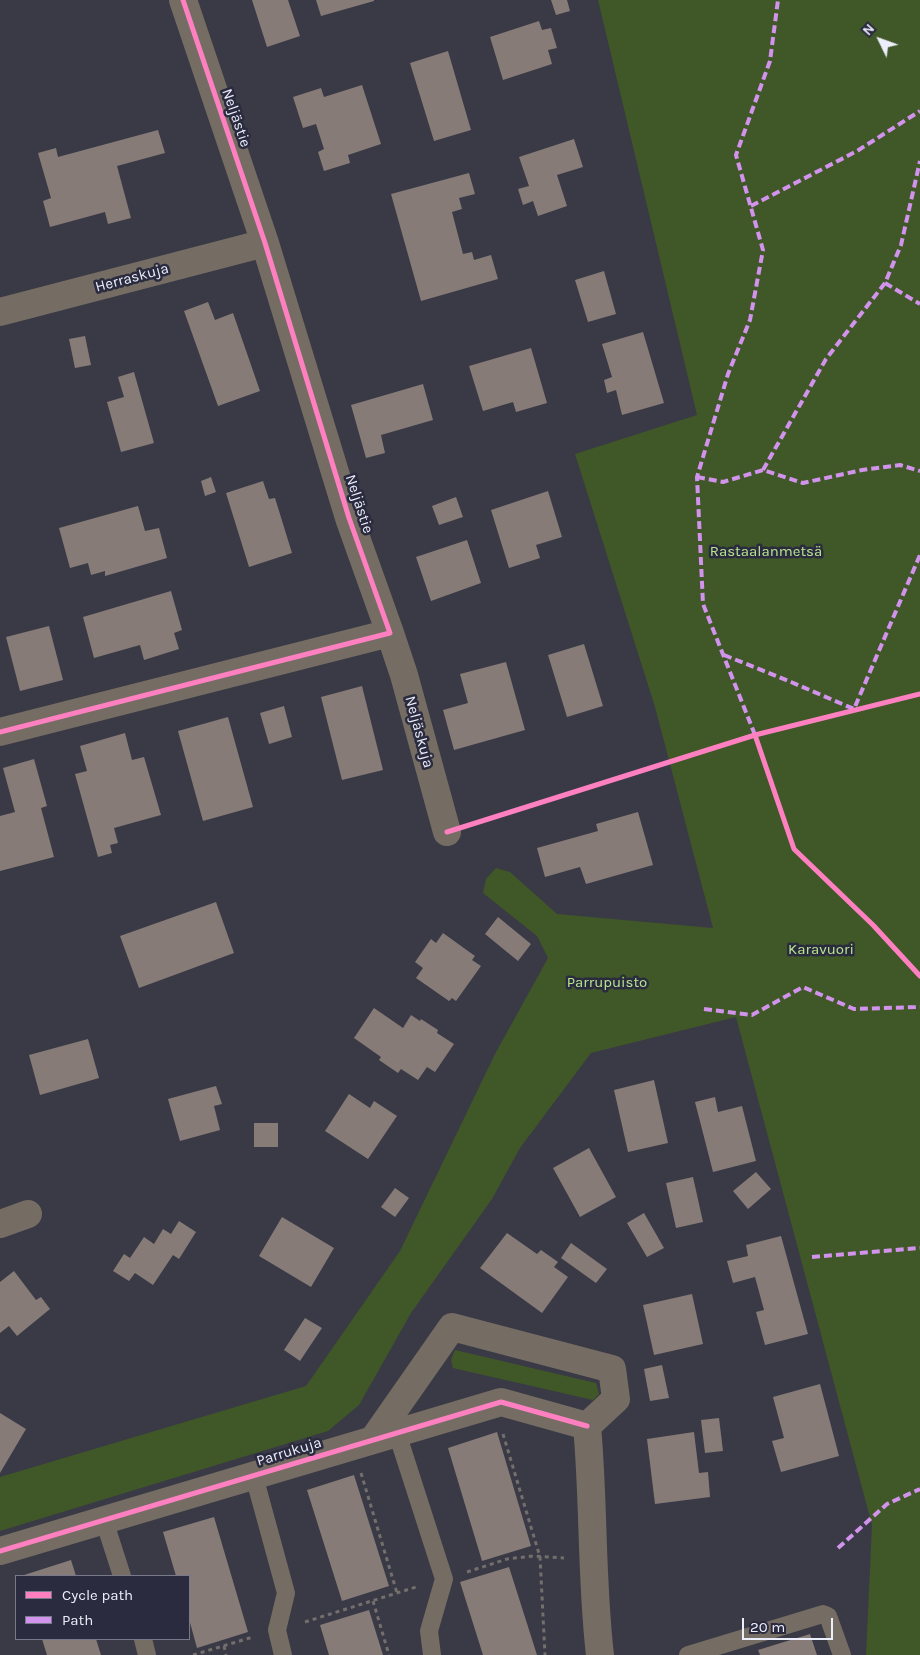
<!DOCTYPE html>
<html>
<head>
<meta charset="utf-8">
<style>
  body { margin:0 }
  #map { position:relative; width:920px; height:1655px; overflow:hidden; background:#393a45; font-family:Karla,sans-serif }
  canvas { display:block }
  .legend { position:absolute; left:15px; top:1575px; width:175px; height:65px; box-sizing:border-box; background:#2a2b3f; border:1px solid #78798a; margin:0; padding:6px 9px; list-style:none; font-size:15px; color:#eceefb }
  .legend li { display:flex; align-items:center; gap:10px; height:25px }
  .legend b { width:25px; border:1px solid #78798a }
  .north { position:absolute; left:855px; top:15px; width:50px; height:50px; -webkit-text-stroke:4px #2a2b3f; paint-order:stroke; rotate:312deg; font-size:14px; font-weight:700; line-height:20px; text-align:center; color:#eceefb }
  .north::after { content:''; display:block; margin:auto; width:18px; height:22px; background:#eceefb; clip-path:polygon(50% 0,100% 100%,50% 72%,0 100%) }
  .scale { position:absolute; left:742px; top:1618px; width:91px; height:22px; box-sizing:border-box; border:2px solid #eceefb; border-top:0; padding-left:6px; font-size:15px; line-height:18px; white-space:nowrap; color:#eceefb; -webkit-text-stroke:4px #2a2b3f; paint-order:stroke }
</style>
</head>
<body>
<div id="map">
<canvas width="920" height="1655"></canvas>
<ul class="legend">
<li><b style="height:6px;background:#ff80c0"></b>Cycle path</li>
<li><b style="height:6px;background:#d193ec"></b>Path</li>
</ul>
<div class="north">N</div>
<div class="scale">20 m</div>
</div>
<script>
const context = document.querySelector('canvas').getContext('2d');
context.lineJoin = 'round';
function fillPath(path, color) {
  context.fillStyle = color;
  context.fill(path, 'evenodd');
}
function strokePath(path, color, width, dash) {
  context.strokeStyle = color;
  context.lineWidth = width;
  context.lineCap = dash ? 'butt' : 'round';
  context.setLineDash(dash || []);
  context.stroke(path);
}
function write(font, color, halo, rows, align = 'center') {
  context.font = font + ' Karla,sans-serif';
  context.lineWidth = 5;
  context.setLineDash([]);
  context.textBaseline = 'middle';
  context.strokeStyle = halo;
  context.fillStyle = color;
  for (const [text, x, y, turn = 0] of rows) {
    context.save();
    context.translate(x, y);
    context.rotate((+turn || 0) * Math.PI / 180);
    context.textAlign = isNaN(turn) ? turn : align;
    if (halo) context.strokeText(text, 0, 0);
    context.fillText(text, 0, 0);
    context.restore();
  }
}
const green = new Path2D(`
  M598,0H920V1655H866L872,1525L736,1017L591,1053L520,1148L492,1199L411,1313L359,1405L328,1431L0,1531V1477L306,1386L400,1251L495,1054L548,958L537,936L483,893L486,879L496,868L510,872L557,914L713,928L655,707L575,454L697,415Z
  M455,1350L596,1383L599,1394L593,1400L457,1369L453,1368L451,1360Z`);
const building = new Path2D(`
  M252,0H288L300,36L267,47Z
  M316,0H374V1L321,16Z
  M551,0H567L570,11L556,15Z
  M539,21L542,30L551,28L557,48L548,50L552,64L503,80L490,37Z
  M448,51L471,130L434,141L410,63Z
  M362,85L381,144L348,155L350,163L324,171L318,152L324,149L316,124L303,128L293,97L321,88L324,97Z
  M158,130L165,153L117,166L131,218L108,224L105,212L50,227L43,201L51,198L38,153L56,148L58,157Z
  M574,139L583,167L557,175L567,206L538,216L533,201L523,205L518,189L529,186L519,157Z
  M469,173L475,194L459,198L462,209L452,212L463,254L472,252L474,260L491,255L498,279L421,301L391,194Z
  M604,271L616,314L588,322L575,280Z
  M208,302L215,320L233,313L260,391L218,406L184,311Z
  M643,332L664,403L622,415L616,390L607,393L604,380L612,377L602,344Z
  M85,336L91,365L75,368L69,339Z
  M531,348L547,403L516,412L513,402L483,411L469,366Z
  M134,372L154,443L121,452L107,402L124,397L118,377Z
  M423,384L433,420L381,435L385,453L366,458L351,405Z
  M211,477L216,492L205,496L201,481Z
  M263,481L269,499L275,498L292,553L249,567L226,493Z
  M548,491L562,537L536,545L540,558L509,568L491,510Z
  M456,497L463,517L439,525L432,506Z
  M138,506L145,531L159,528L167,558L105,576V571L91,575L88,563L70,568L59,528Z
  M467,540L481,583L431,601L416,557Z
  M171,591L182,630L174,633L179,649L144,660L140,645L94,658L83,617Z
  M49,626L63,680L20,691L6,637Z
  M584,644L603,706L567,717L548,655Z
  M506,662L525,730L454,750L443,710L468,703L460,674Z
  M362,686L383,770L342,780L321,697Z
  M284,706L292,737L269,744L260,713Z
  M228,717L253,807L203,821L178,731Z
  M125,733L132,760L144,757L161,815L114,828L118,843L110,845L112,853L98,857L75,774L87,771L80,746Z
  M34,759L47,806L41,808L54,857L0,871V816L15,812L3,768Z
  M638,812L653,865L586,884L580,867L545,877L537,848L598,831L596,824Z
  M216,902L234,953L139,988L120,936Z
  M498,917L531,944L518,961L485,934Z
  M443,933L475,956L472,960L481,966L456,1001L452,998L449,1001L416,978L423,968L415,962L431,939L436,943Z
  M374,1008L403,1028L411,1015L420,1021L421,1019L438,1030L437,1033L454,1044L435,1072L427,1067L418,1080L401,1069L398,1073L379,1060L381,1057L354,1038Z
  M88,1039L99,1078L40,1095L29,1055Z
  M654,1080L668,1143L628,1152L614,1090Z
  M216,1086L222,1104L214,1106L220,1130L180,1141L168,1099Z
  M349,1094L370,1108L374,1101L397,1116L368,1159L325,1131Z
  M715,1097L718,1112L742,1106L756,1161L713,1172L695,1102Z
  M254,1123H278V1147H254Z
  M589,1148L616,1197L580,1217L553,1168Z
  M756,1172L771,1189L748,1209L733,1191Z
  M693,1177L703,1222L676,1228L666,1183Z
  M395,1188L409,1198L395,1217L381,1207Z
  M644,1213L664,1248L647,1257L627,1223Z
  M282,1217L334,1248L311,1287L259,1256Z
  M179,1221L196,1232L179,1259L173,1255L153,1285L135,1273L129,1281L113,1271L124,1254L130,1258L144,1237L154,1244L163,1229L171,1234Z
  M507,1233L537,1254L541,1250L558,1262L554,1267L568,1277L542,1313L480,1268Z
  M781,1236L808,1334L765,1345L756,1312L764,1310L755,1277L733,1283L727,1261L748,1256L746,1245Z
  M571,1243L607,1269L596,1283L561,1258Z
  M14,1271L36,1300L41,1297L50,1309L17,1336L9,1326L0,1333V1282Z
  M692,1294L703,1344L654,1355L643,1305Z
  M305,1318L322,1328L300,1361L284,1350Z
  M662,1365L669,1398L650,1401L644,1369Z
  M820,1384L839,1456L781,1472L772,1441L784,1438L773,1397Z
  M0,1413L26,1429L0,1473Z
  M719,1418L723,1451L705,1453L701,1420Z
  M497,1432L531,1546L482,1561L448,1448Z
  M694,1432L699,1473L708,1472L710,1497L655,1504L647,1439Z
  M354,1475L389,1586L342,1601L307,1490Z
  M214,1517L248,1632L197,1648L189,1619V1576H176L163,1532Z
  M71,1560L76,1576H21Z
  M509,1567L537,1655H483L460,1582Z
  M369,1610L383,1655H329L320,1625Z
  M810,1634L817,1655H760L758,1650Z
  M42,1639H96L101,1655H47Z`);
const path = new Path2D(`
  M503,1434L540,1557L545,1655
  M361,1473L397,1593
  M467,1572L507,1559L533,1556L564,1558
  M373,1601L389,1655
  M305,1622L416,1587
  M224,1646L226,1655
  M193,1655L253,1637`);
const lane = new Path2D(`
  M397,1433L444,1579L429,1631L432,1655
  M254,1476L286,1593L277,1630L283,1655
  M104,1520L122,1576
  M143,1639L147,1655
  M688,1655L823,1614L828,1616L842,1655`);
const street = new Path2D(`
  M0,312L265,243
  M390,633L404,675L447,832
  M0,732L390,633L349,518L265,243L183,0
  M0,1224L28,1214
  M587,1426C594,1502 591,1579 600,1655
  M373,1440L452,1327L612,1369L616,1399L587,1426
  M0,1551L501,1402L587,1426`);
const quiet = new Path2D(`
  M751,206L857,151L920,111
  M885,283L920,304
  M763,470L826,359L885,283L901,245L920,161
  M697,477L723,482L763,470L803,483L862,470L900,465L920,471
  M724,655L791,682L854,709L920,555
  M755,735L703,604L697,477L728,374L750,320L763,250L736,155L770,61L778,0
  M704,1009L752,1015L803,987L854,1009L920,1007
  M812,1257L920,1248
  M838,1548L887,1504L920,1489`);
const cycleway = new Path2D(`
  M0,732L390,633L349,518L265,243L183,0
  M755,735L794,849L873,925L920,976
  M447,832L755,735L920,694
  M0,1551L501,1402L587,1426`);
const streetNames = [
  ["Neljästie",236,118,71],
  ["Herraskuja",132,278,-15],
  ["Neljästie",359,504,72],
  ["Neljäskuja",419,732,75],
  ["Parrukuja",289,1452,-17]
];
const parkNames = [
  ["Rastaalanmetsä",766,552],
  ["Karavuori",821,950],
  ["Parrupuisto",607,983]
];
fillPath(green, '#405728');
fillPath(building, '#877b78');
strokePath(path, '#746f6c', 3, [4, 4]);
strokePath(lane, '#756c63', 18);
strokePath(street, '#756c63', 28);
strokePath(quiet, '#d193ec', 4, [8, 4]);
strokePath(cycleway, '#ff80c0', 5);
write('15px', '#eceefb', '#2a2b3f', streetNames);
write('15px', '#b9e68e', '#2a2b3f', parkNames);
</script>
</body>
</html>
